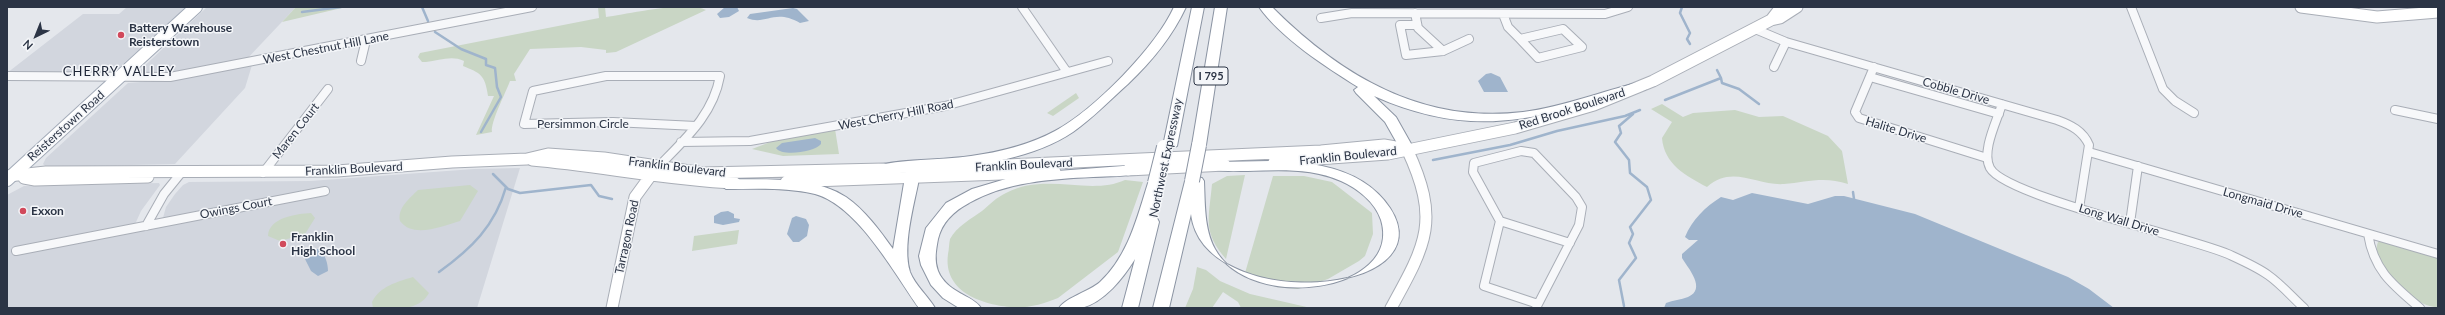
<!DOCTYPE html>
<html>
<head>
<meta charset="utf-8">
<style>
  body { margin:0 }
  #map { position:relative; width:2445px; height:315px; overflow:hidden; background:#e4e7ec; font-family:Lato,sans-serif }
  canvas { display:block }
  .frame { position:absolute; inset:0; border:8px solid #2b3445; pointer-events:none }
  .north { position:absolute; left:16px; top:16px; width:40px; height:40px; -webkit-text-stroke:3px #f4f6f9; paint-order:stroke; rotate:223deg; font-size:11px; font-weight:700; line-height:16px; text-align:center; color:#2b3445 }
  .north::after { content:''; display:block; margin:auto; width:14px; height:18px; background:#2b3445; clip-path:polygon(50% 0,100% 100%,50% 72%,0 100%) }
</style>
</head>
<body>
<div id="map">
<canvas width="2445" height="315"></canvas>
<div class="frame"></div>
<div class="north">N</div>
</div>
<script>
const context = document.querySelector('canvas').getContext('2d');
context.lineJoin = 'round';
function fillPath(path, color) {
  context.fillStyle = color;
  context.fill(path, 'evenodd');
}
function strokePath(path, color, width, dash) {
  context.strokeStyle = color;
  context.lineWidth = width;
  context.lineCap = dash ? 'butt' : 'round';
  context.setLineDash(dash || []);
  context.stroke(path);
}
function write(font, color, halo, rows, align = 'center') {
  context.font = font + ' Lato,sans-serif';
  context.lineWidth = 3;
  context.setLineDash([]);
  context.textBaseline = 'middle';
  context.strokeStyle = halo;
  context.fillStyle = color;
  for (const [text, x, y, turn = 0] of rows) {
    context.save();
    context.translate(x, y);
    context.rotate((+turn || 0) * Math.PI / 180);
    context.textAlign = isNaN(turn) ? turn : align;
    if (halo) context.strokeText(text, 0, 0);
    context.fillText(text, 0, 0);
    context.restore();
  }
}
const built = new Path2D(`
  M127,7H187L114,72L7,73L83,14H119Z
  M207,7H296L245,61L171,74L137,73Z
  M252,65L245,88L175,164L46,167L43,164L46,158L128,83L167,80Z
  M520,168L477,308H7V195L24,186L159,183L160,185L141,211L132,231L161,225L166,207L175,194L183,185L189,182L310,181L474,169Z`);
const green = new Path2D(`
  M296,7H346L282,22Z
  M598,7H605L606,17C628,14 689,0 706,10L616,52L606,53V50L581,47L530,49L514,74L516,81H510C506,92 490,123 492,132L476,135L494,96H488C485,74 480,73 463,66L464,61C451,55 439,61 426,62H422L418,57L420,53L599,18Z
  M1076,93L1079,98L1053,116L1047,113Z
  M1662,104L1683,117L1693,113L1735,110L1759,117L1783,116L1828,136L1842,151L1848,184C1825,176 1806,182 1784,184C1757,186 1732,164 1707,187C1686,176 1664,164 1662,138L1672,122L1651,109Z
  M835,129L839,154L783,156L752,149L773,141Z
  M1245,175L1226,259C1202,231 1209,219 1212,184L1227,176Z
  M1273,176H1304L1332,182L1372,213L1373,234L1365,256L1359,261L1328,279L1298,289L1276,287L1245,273Z
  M1125,180L1143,182L1118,252L1058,298C1044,304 1025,309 1010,307C980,304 943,291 948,254C949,250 949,243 950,239C956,227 972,218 982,211C989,205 997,197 1006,193C1046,172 1090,196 1125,180Z
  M470,185L478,191L460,221C443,226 413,239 400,221C397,208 410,198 418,190Z
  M311,213L315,218L305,234L280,241L268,236C269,217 297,214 311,213Z
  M739,230L737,244L692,251L694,236Z
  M2378,242H2385L2438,258V307C2417,309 2368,265 2378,242Z
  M1197,267L1206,270L1220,281L1250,294L1311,308H1241L1238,302L1223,292L1212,308H1185L1193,289Z
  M413,277L429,293C418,313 392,308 373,308L372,302C380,286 397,282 413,277Z`);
const water = new Path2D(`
  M725,7H737L739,11L729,17L720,18L717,14Z
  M793,8L797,9L809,21L800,23C774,8 766,26 747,18L750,14Z
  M1491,73L1500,77L1508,92H1484L1478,81L1486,74Z
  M815,138L821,141V144C815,152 782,157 776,148L782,143Z
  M1752,193L1808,204L1835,196H1844L1915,214L2068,277L2089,289L2114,308H1664L1666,303C1673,300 1681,300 1688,297C1707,289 1688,268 1682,258V254L1698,240H1689L1685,237C1692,220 1705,207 1721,197L1733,200Z
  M728,211L734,214V218L740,219L739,222L723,225L714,223V216L721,212Z
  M796,216L806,219L809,225L807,236L799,242H793L787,234L792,218Z
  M317,249H321C325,256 328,263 328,271L318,276L311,271L305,259L310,251Z`);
const stream = new Path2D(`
  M422,7L428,21
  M1682,7L1680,13L1690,33L1687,39L1690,44
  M302,12L341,7
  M435,32L461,49L486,59V65L495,68L497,87L501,97L481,132
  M1721,78L1722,83L1739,89L1759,104
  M1665,100L1721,78L1717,70
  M1433,160L1510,145L1557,131L1625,116L1640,110
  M493,174L508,189L520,193L591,185L599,196L612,199
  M1853,192L1854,199
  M439,272C471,249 495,226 506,187
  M1624,306L1619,280L1636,258L1629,243L1633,234L1630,227L1651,200L1647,187L1630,173L1629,160L1615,142L1621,133L1619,126L1633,114`);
const street = new Path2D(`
  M1022,7L1067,72
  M2131,7L2163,89L2175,101L2194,113
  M1415,13L1418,28L1443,51
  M1503,14L1508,27L1520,39
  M1321,18L1352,13L1605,14L1628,7
  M1416,25H1400L1406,55L1443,51L1469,39
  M1563,29L1582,47L1538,58L1520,39Z
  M1755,29L1786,42L2057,120C2071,125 2083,131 2089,145L2079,208
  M361,61L366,40
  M1774,67L1786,42
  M1874,67L1855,112L1859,118L1987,158
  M7,76L170,77L532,7
  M1870,77L1999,114
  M2002,104C1997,121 1981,151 1990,168C2005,196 2189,237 2228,254C2241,260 2257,267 2268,275C2281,284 2292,297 2304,308
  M2395,110L2438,119
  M681,142L750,141L945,106L1108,61
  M2089,152L2438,254
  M659,166C685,139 713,115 720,76H606L533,91L524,124L613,122L696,126
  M263,173L328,89
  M1500,221L1570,243
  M2130,223L2138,166
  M146,226L164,194L181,173
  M2368,234C2374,271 2393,285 2420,308
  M16,251L325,191
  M1536,308L1579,225L1582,207L1576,197L1534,153L1521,151L1474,163L1473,172L1500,221L1484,286L1538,304`);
const secondary = new Path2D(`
  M2301,7L2377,17L2438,12
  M1771,20L1781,7
  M532,160C600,166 667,180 735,183
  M1274,162L1388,154L1515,128L1594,105L1653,81L1771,20L1780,18L1797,7
  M939,168L1321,151L1384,145L1407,149
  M1128,170L1225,165
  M8,176L46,172L337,171L452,162L527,159L548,154L604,158L703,173L884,169
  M24,178L35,180L148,177
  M786,182L1055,172
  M612,308L635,197L654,171
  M1391,308C1427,243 1440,220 1407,149`);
const primary = new Path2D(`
  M7,180L196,7`);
const highway = new Path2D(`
  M1174,7H1186C1172,37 1152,61 1128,84C1110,100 1093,118 1073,132C1034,158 983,165 937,169L936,174L919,179C914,205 902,246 910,272C915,285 928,296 935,308H919C894,273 858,206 815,194C786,187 755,189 726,189L719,184L726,179C765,180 812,175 846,197C865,210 880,231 893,249L905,177L911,172L876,175L871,173L869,170L871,167C903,158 938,161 971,156C1000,152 1029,145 1055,131C1094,110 1156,47 1174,7Z
  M1192,7H1204L1177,146L1170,150L1163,146Z
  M1215,7H1227L1206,145L1199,149L1192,145Z
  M1259,7H1272C1341,76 1422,124 1523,112C1563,107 1602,91 1641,82L1648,86L1646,89C1541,115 1480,143 1374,96L1396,117L1414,149L1407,153L1402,152L1385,122L1356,93L1354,90L1358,87C1326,67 1281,38 1259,7Z
  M1217,162C1252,162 1288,158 1322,166C1350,172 1374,184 1390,208C1448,297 1203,315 1191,214L1169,308H1153L1185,181L1192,176L1202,178L1204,181C1205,203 1204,229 1215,249C1250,313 1403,293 1381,220C1375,202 1357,188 1341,181C1312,168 1279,170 1248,171C1236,171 1223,172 1212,169L1210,166Z
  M1136,165L1143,170L1141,173C1126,177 1108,176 1093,177C1051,179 1006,182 969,203C954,211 942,222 938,239C936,250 934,260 938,271C947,293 973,295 981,308H959L943,298L931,285L921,265L919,256L926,228L946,203L972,189L1009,178L1044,172Z
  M1155,178L1162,183L1152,217L1157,218L1159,222L1138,308H1122L1135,259C1124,277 1104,303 1081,308C1074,309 1066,308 1059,308C1065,298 1090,291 1100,282C1128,256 1137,218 1148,183Z`);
const highwayBridge = new Path2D(`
  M1192,181L1199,145
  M1155,183L1164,147`);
const markers = [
  [121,35,4,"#d1495b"],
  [23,211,4,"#d1495b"],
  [283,244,4,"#d1495b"]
];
const shields = [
  [1211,76,34]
];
const shieldNames = [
  ["I 795",1211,76]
];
const poiNames = [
  ["Battery Warehouse",129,28],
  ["Reisterstown",129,42],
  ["Exxon",31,211],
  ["Franklin",291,237],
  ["High School",291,251]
];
const streetNames = [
  ["West Chestnut Hill Lane",326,48,-11],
  ["Cobble Drive",1956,91,16],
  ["Red Brook Boulevard",1572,109,-18],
  ["West Cherry Hill Road",896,115,-11],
  ["Persimmon Circle",583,124],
  ["Reisterstown Road",66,126,-42],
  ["Halite Drive",1896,130,17],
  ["Maren Court",296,131,-52],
  ["Franklin Boulevard",1348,156,-6],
  ["Northwest Expressway",1166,158,-78],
  ["Franklin Boulevard",1024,165,-3],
  ["Franklin Boulevard",677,167,7],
  ["Franklin Boulevard",354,169,-3],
  ["Longmaid Drive",2263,203,16],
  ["Owings Court",236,208,-11],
  ["Long Wall Drive",2119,220,17],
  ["Tarragon Road",627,237,-78]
];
const neighbourhoodNames = [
  ["CHERRY VALLEY",119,72]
];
fillPath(built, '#d2d6de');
fillPath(green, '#c9d6c5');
fillPath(water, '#9fb4cc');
strokePath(stream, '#9fb4cc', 2.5);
strokePath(street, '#a9aeb7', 10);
strokePath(secondary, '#a9aeb7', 13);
strokePath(primary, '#a3abb8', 14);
strokePath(highway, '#8b94a3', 2);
strokePath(street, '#f7f8fa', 8);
strokePath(secondary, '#fff', 11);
strokePath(primary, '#fff', 12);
fillPath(highway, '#fff');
strokePath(highwayBridge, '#8b94a3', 16, []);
strokePath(highwayBridge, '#fff', 14);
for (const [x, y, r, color] of markers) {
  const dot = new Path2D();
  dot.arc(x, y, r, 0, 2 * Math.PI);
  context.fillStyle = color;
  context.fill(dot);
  strokePath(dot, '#f4f6f9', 1.5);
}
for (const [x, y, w] of shields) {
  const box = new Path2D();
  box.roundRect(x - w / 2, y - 9, w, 18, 3);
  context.fillStyle = '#f4f6f9';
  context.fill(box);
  strokePath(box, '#2b3445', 1);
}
write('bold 11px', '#2b3445', null, shieldNames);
write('bold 12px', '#2b3445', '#f4f6f9', poiNames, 'left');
write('12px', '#2b3445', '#f4f6f9', streetNames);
context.letterSpacing = '1px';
write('13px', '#1d2536', '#f4f6f9', neighbourhoodNames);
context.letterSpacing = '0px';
</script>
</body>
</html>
